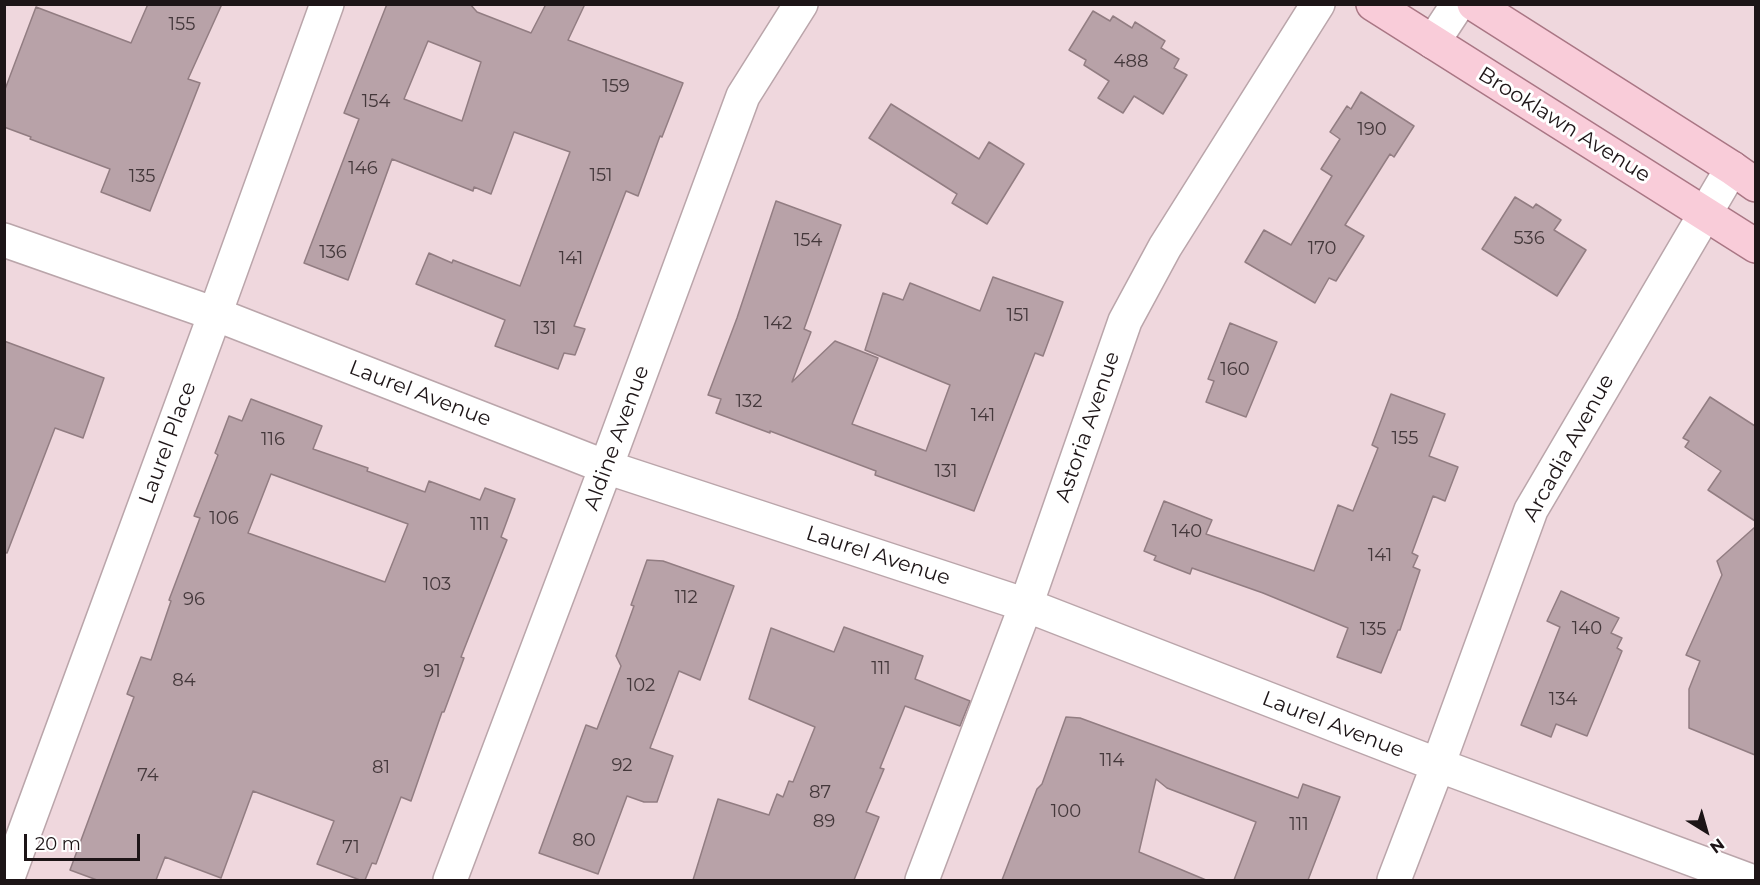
<!DOCTYPE html>
<html>
<head>
<meta charset="utf-8">
<style>
  body { margin:0 }
  #map { position:relative; width:1760px; height:885px; overflow:hidden; background:#efd7dd; font-family:Montserrat,sans-serif }
  canvas { display:block }
  .frame { position:absolute; inset:0; border:6px solid #1d1517; pointer-events:none }
  .north { position:absolute; left:1676px; top:801px; width:60px; height:60px; -webkit-text-stroke:4px #fff; paint-order:stroke; rotate:143deg; font-size:16px; font-weight:700; line-height:24px; text-align:center; color:#1d1517 }
  .north::after { content:''; display:block; margin:auto; width:21px; height:27px; background:#1d1517; clip-path:polygon(50% 0,100% 100%,50% 72%,0 100%) }
  .scale { position:absolute; left:24px; top:834px; width:116px; height:27px; box-sizing:border-box; border:3px solid #1d1517; border-top:0; padding-left:8px; font-size:18px; line-height:21px; white-space:nowrap; color:#1d1517; -webkit-text-stroke:4px #fff; paint-order:stroke }
</style>
</head>
<body>
<div id="map">
<canvas width="1760" height="885"></canvas>
<div class="frame"></div>
<div class="north">N</div>
<div class="scale">20 m</div>
</div>
<script>
const context = document.querySelector('canvas').getContext('2d');
context.lineJoin = 'round';
function fillPath(path, color) {
  context.fillStyle = color;
  context.fill(path, 'evenodd');
}
function strokePath(path, color, width, dash) {
  context.strokeStyle = color;
  context.lineWidth = width;
  context.lineCap = dash ? 'butt' : 'round';
  context.setLineDash(dash || []);
  context.stroke(path);
}
function write(font, color, halo, rows, align = 'center') {
  context.font = font + ' Montserrat,sans-serif';
  context.lineWidth = 6;
  context.setLineDash([]);
  context.textBaseline = 'middle';
  context.strokeStyle = halo;
  context.fillStyle = color;
  for (const [text, x, y, turn = 0] of rows) {
    context.save();
    context.translate(x, y);
    context.rotate((+turn || 0) * Math.PI / 180);
    context.textAlign = isNaN(turn) ? turn : align;
    if (halo) context.strokeText(text, 0, 0);
    context.fillText(text, 0, 0);
    context.restore();
  }
}
const building = new Path2D(`
  M148,4H222L188,79L200,83L150,211L101,192L110,169L30,139L31,137L4,127V92L36,7L131,43Z
  M387,4H470L477,12L531,33L546,4H585L568,40L683,83L662,137L660,136L638,196L626,191L574,326L585,329L575,355L564,353L558,369L495,346L505,320L416,284L429,253L452,263L453,260L520,286L570,152L514,132L491,194L474,187L473,191L392,159L348,280L304,263L359,119L344,113ZM428,41L481,62L462,121L404,99Z
  M1093,11L1110,21L1113,16L1132,28L1135,22L1165,41L1161,48L1179,59L1174,68L1187,75L1163,114L1134,96L1123,113L1098,98L1109,81L1084,65L1086,60L1069,50Z
  M1361,92L1414,126L1394,157L1390,154L1345,225L1364,236L1336,281L1329,278L1315,303L1245,262L1264,230L1291,245L1332,176L1321,169L1340,139L1330,132L1347,106L1351,109Z
  M891,104L979,159L989,142L1024,164L987,224L952,203L957,194L869,138Z
  M1515,197L1533,208L1536,204L1561,220L1554,230L1586,250L1557,296L1482,249Z
  M776,201L841,225L804,329L811,332L792,382L835,341L878,358L852,424L926,451L950,385L865,350L883,293L903,300L910,283L980,311L993,277L1063,302L1043,356L1035,353L974,511L875,475L876,471L770,431V433L716,413L721,399L708,395L737,318Z
  M1230,323L1277,342L1246,417L1206,402L1214,381L1208,379Z
  M4,341L104,378L83,438L55,428L7,553L4,552Z
  M1391,394L1445,414L1429,456L1458,467L1445,501L1433,496L1412,553L1418,556L1413,567L1420,570L1400,630H1398L1381,673L1337,657L1348,628L1263,593L1192,568L1190,574L1154,560L1156,556L1144,551L1164,501L1212,520L1206,534L1314,571L1338,505L1353,511L1378,448L1372,445Z
  M1710,397L1755,426V521L1708,490L1721,471L1685,447L1689,441L1683,438Z
  M251,399L322,426L313,449L368,468L367,471L425,492L429,481L480,500L485,488L515,499L501,537L507,540L461,657L464,658L444,712H442L411,801L401,797L376,864L372,863L365,880H360L317,864L334,821L253,791L221,878L165,857L156,880H97L70,870L134,697L127,694L141,657L151,660L171,601L169,600L200,518L194,516L218,455L215,453L229,416L242,421ZM271,474L408,524L385,582L248,533Z
  M1755,527V755L1689,728V689L1700,661L1686,655L1722,575L1717,561Z
  M647,560L663,561L734,586L700,680L679,671L650,748L673,756L657,802H644L627,796L598,874L539,853L586,725L597,729L621,666L616,656L634,606L631,605Z
  M1561,591L1619,618L1611,633L1622,638L1617,648L1622,651L1587,736L1556,724L1551,737L1521,725L1560,627L1547,621Z
  M844,627L923,656L915,679L970,701L960,726L905,706L880,768L884,769L866,812L879,817L854,880H693L718,799L769,815L777,794L783,797L789,781L793,782L815,727L749,699L771,628L834,652Z
  M1066,717L1080,718L1298,798L1303,784L1340,797L1308,880H1234L1256,822L1167,788L1156,779L1139,852L1206,880H1002L1037,789L1042,784Z`);
const minor = new Path2D(`
  M1433,42L1458,4
  M4,240L215,314L606,467L1026,605L1438,765L1748,880
  M7,880L215,314L327,4
  M450,880L606,467L743,96L801,4
  M922,880L1026,605L1125,321L1165,247L1318,4
  M1394,880L1438,765L1531,510L1732,168`);
const major = new Path2D(`
  M1373,4L1756,246
  M1474,4L1732,168L1756,185`);
const numberNames = [
  ["155",182,25],
  ["488",1131,62],
  ["159",616,87],
  ["154",376,102],
  ["190",1372,130],
  ["146",363,169],
  ["151",601,176],
  ["135",142,177],
  ["536",1529,239],
  ["154",808,241],
  ["170",1322,249],
  ["136",333,253],
  ["141",571,259],
  ["151",1018,316],
  ["142",778,324],
  ["131",545,329],
  ["160",1235,370],
  ["132",749,402],
  ["141",983,416],
  ["155",1405,439],
  ["116",273,440],
  ["131",946,472],
  ["106",224,519],
  ["111",480,525],
  ["140",1187,532],
  ["141",1380,556],
  ["103",437,585],
  ["112",686,598],
  ["96",194,600],
  ["140",1587,629],
  ["135",1373,630],
  ["111",881,669],
  ["91",432,672],
  ["84",184,681],
  ["102",641,686],
  ["134",1563,700],
  ["114",1112,761],
  ["92",622,766],
  ["81",381,768],
  ["74",148,776],
  ["87",820,793],
  ["100",1066,812],
  ["89",824,822],
  ["111",1299,825],
  ["80",584,841],
  ["71",351,848]
];
const streetNames = [
  ["Brooklawn Avenue",1564,125,32],
  ["Laurel Avenue",420,394,21],
  ["Astoria Avenue",1088,427,-71],
  ["Aldine Avenue",617,438,-70],
  ["Laurel Place",168,443,-70],
  ["Arcadia Avenue",1569,448,-61],
  ["Laurel Avenue",878,556,18],
  ["Laurel Avenue",1333,725,21]
];
fillPath(building, '#b8a2a8');
strokePath(building, '#927d82', 1.5);
strokePath(minor, '#baa5aa', 36);
strokePath(major, '#a97684', 36);
strokePath(minor, '#fff', 33);
strokePath(major, '#f9ccd9', 33);
write('18px', '#44383b', null, numberNames);
write('21px', '#1d1517', '#fff', streetNames);
</script>
</body>
</html>
